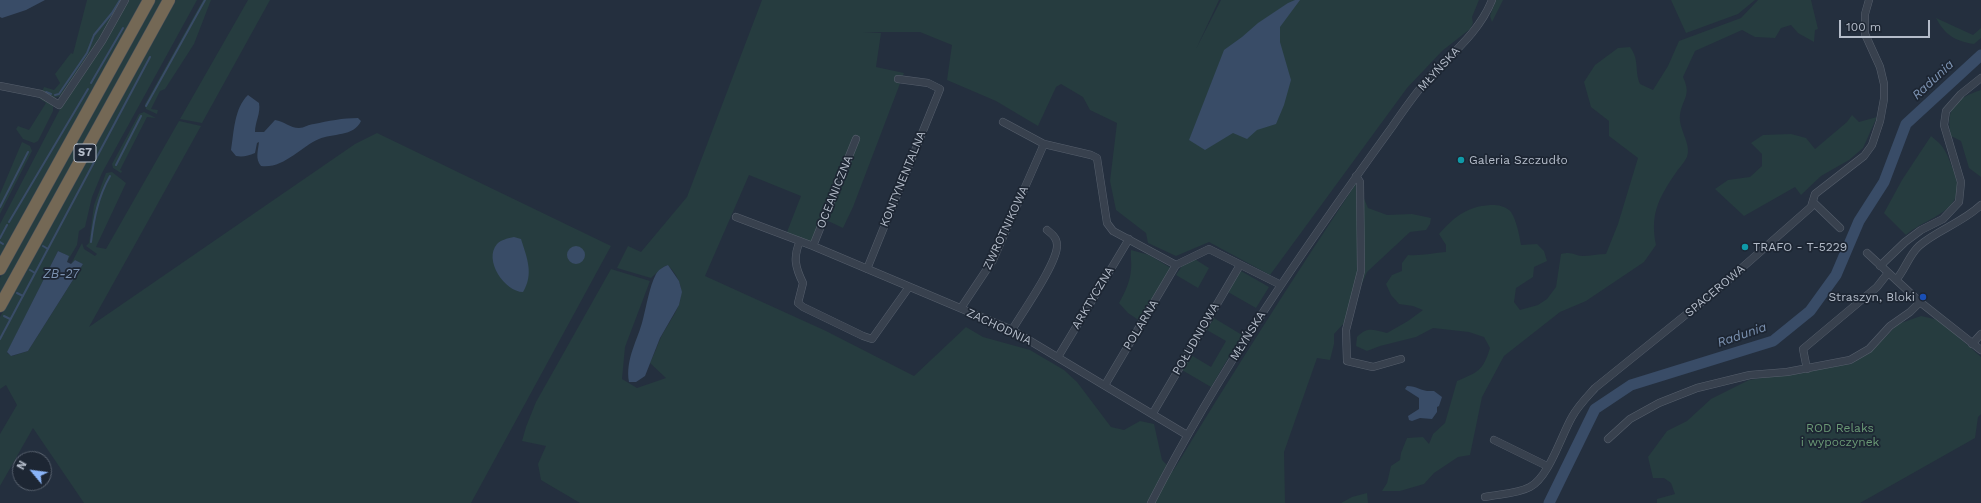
<!DOCTYPE html>
<html>
<head>
<meta charset="utf-8">
<style>
  body { margin:0 }
  #map { position:relative; width:1981px; height:503px; overflow:hidden; background:#242f3e; font-family:"Work Sans",sans-serif }
  canvas { display:block }
  .north { position:absolute; left:12px; top:451px; width:40px; height:40px; box-sizing:border-box; background:#1d2633; border:1px solid #59626f; border-radius:50%; rotate:299deg; font-size:11px; font-weight:700; line-height:16px; text-align:center; color:#b4bcc9 }
  .north::after { content:''; display:block; margin:auto; width:14px; height:18px; background:#8ab4f8; clip-path:polygon(50% 0,100% 100%,50% 72%,0 100%) }
  .scale { position:absolute; left:1839px; top:20px; width:91px; height:18px; box-sizing:border-box; border:2px solid #b4bcc9; border-top:0; padding-left:5px; font-size:12px; line-height:14px; white-space:nowrap; color:#b4bcc9; -webkit-text-stroke:3px #1d2633; paint-order:stroke }
</style>
</head>
<body>
<div id="map">
<canvas width="1981" height="503"></canvas>
<div class="north">N</div>
<div class="scale">100 m</div>
</div>
<script>
const context = document.querySelector('canvas').getContext('2d');
context.lineJoin = 'round';
function fillPath(path, color) {
  context.fillStyle = color;
  context.fill(path, 'evenodd');
}
function strokePath(path, color, width, dash) {
  context.strokeStyle = color;
  context.lineWidth = width;
  context.lineCap = dash ? 'butt' : 'round';
  context.setLineDash(dash || []);
  context.stroke(path);
}
function write(font, color, halo, rows, align = 'center') {
  context.font = font + ' "Work Sans",sans-serif';
  context.lineWidth = 3.5;
  context.setLineDash([]);
  context.textBaseline = 'middle';
  context.strokeStyle = halo;
  context.fillStyle = color;
  for (const [text, x, y, turn = 0] of rows) {
    context.save();
    context.translate(x, y);
    context.rotate((+turn || 0) * Math.PI / 180);
    context.textAlign = isNaN(turn) ? turn : align;
    if (halo) context.strokeText(text, 0, 0);
    context.fillText(text, 0, 0);
    context.restore();
  }
}
const green = new Path2D(`
  M87,0H123L113,19L61,96L54,98L42,92L44,87L54,90L60,83L55,74L71,53L73,54Z
  M129,0H144L0,259V224L59,111L107,38Z
  M154,0H166L0,299V278Z
  M176,0H197L102,173L92,197L85,227L79,231L77,245L67,262L68,256L58,251L7,353L12,356L28,351L83,264L75,260L71,264L82,243L84,249L95,256L97,254L86,246L89,243L94,205L106,173L112,172L126,183L96,247L106,249L179,121L201,126L89,327L355,144L377,133L611,246L471,503H84L33,428L0,486V434L17,405L6,385L0,389V317Z
  M203,0H211L194,44L165,89L160,91L151,109L158,110L157,114L146,109L145,104Z
  M248,0H270L202,123L180,119Z
  M762,0H1219L1196,49L1221,0H1479L1472,17L1473,23L1470,29L1442,51L1407,88L1270,275L1209,242L1176,256L1148,243L1146,233L1116,210L1110,181L1117,123L1090,110L1083,97L1061,84L1056,87L1038,126L996,101L947,80L952,45L920,32H863L881,33L876,67L904,73L853,207L843,228L826,220L815,244L787,232L801,196L749,175L705,276L826,331L914,376L966,327L983,337L1030,350L1064,370L1077,382L1111,427L1124,430L1140,421L1154,424L1162,460L1173,471C1232,374 1294,277 1357,182L1368,208L1387,215L1412,214L1431,218L1430,224L1426,230L1410,232L1367,272L1346,321L1334,334V344L1330,360L1317,358L1284,452L1285,503H580L541,480L538,464L546,446L522,441L526,427L536,402L611,269L650,281L625,347L622,379L637,388L666,378L650,363C654,355 657,346 661,337C676,310 694,293 668,265L663,267L651,278L617,268L628,246L641,252L687,197Z
  M1496,0H1503L1492,22L1490,16Z
  M1671,0H1755L1738,14L1686,33Z
  M1758,0H1811L1818,29L1815,30L1814,42L1798,33L1791,25L1781,28L1775,38L1755,37L1742,30L1695,51L1683,77C1692,96 1682,99 1680,115C1678,129 1692,144 1687,157C1684,163 1678,169 1675,174C1658,199 1650,215 1656,245L1644,262L1586,301L1560,312L1504,356L1482,397L1470,455L1458,457L1434,473L1424,484L1400,491H1382L1387,483L1391,466L1400,460L1401,453L1407,438L1423,437L1429,444L1433,434L1445,423L1457,381C1478,372 1483,371 1490,348L1484,337L1469,332L1433,328L1416,337L1380,346L1367,351L1356,346L1357,337C1368,326 1373,330 1387,333L1408,321L1423,310L1413,306L1399,304L1391,295L1386,284L1392,275L1402,271V263L1408,255C1421,256 1433,253 1446,252V245L1439,234C1456,215 1469,205 1495,205C1500,205 1508,208 1511,212C1517,222 1519,234 1521,245L1537,244L1544,251L1547,261L1534,267L1533,277L1516,288L1514,302L1520,310L1538,305L1547,299L1556,287L1561,254C1574,251 1574,256 1583,256C1590,256 1598,254 1606,254L1618,224L1638,158L1609,136V121L1591,107L1584,82L1595,65L1618,48L1630,47C1640,61 1634,69 1640,84L1653,90L1668,66L1679,41L1741,18Z
  M1936,18L1973,35L1981,28V38L1974,44C1955,41 1945,35 1936,18Z
  M1981,90V177L1969,168L1961,141L1951,136C1945,108 1956,98 1981,90Z
  M41,95L53,105V111L38,141L34,143L23,139L16,129L18,126L29,130L46,103L39,98Z
  M144,112L156,118L147,117L120,170L122,171L121,173L113,168L112,164L139,114Z
  M1852,115L1859,122L1877,117L1863,148L1849,160L1821,176L1801,195L1795,187L1744,216L1715,189L1728,180L1750,177L1762,166V154L1751,143L1763,135L1791,134L1806,138L1815,149L1847,122Z
  M1931,136C1946,148 1946,152 1953,169C1970,212 1931,214 1906,235L1884,213L1902,180Z
  M22,142L30,146L32,151L0,214V194Z
  M1131,250L1149,255L1171,268L1140,321L1128,313L1119,303C1125,292 1130,282 1131,270C1132,263 1130,257 1131,250Z
  M1193,258L1209,268L1198,288L1176,275L1184,263Z
  M1241,271L1269,287L1256,308L1228,292Z
  M1921,316L1939,320L1981,357V414L1978,417L1975,438L1860,503H1657V499L1675,494L1671,483L1664,478H1653L1648,457L1667,431L1687,421L1711,399L1749,380L1851,364L1871,352L1898,324Z
  M1214,318L1242,335L1211,387L1182,370L1191,355L1211,367L1226,341L1207,330Z
  M1367,493L1368,503H1341L1352,497Z`);
const water = new Path2D(`
  M0,0H45L26,10L2,18L0,17Z
  M1295,0H1300L1280,27V42L1291,80L1284,105L1276,124L1257,130L1247,139L1233,133L1205,150L1189,140L1224,50L1242,37L1258,23L1288,3Z
  M248,95L259,103C261,113 255,122 255,132H264L275,120C284,121 290,128 299,128C304,128 309,124 314,124C328,121 343,118 358,118L361,121C354,137 332,133 319,139C300,147 284,169 261,166C255,159 258,151 259,142L257,143L255,153C248,156 243,157 236,156L231,150C234,133 234,108 248,95Z
  M514,237L521,239C527,258 534,274 523,292C505,292 483,260 497,244C501,240 508,238 514,237Z
  M567 255a9 9 0 1 1 18 0a9 9 0 1 1-18 0Z
  M58,251L69,256L67,262L71,264L75,260L83,264L28,351L11,356L7,352Z
  M668,265L679,281L682,292L679,305L660,338L645,376L636,382H629C625,359 638,340 643,319C647,304 649,288 656,274C659,269 663,267 668,265Z
  M1407,386C1418,386 1420,392 1434,391L1442,397L1439,406L1437,407V412L1432,419L1420,418L1412,421L1409,420L1408,416L1419,409V398L1405,389Z`);
const stream = new Path2D(`
  M91,83L123,28
  M46,92L51,94
  M55,95L59,94L87,53L94,35L112,13L120,0
  M146,106L205,0
  M116,165L141,116
  M0,207L28,152
  M9,222L88,89
  M0,238L7,225
  M0,242L3,244
  M91,242C94,218 98,197 110,176
  M43,246L48,249
  M30,270L35,273
  M17,293L23,296
  M4,316L10,319
  M0,339L150,57`);
const river = new Path2D(`
  M1549,503L1595,409L1631,385L1773,341L1810,311L1836,275L1859,221L1884,182L1906,124L1981,55`);
const minor = new Path2D(`
  M0,86L41,94L59,105L102,41L125,0
  M1003,122L1044,144L1091,155L1097,158L1107,223L1113,231L1176,265L1209,249L1281,285
  M1356,176L1360,182L1361,271L1346,330L1347,361L1373,367L1401,359
  M1813,202L1840,228
  M736,217L813,246L1012,330L1187,435
  M800,241C793,257 795,267 803,283L798,303L803,307L863,336L872,339L909,287
  M813,246L856,139
  M1867,253L1920,302L1981,350
  M1880,266L1905,242L1921,230L1943,219L1959,202L1961,182L1944,125L1946,111L1961,94L1981,78
  M867,269L940,89L928,83L898,79
  M1896,280C1905,270 1909,255 1919,246C1937,230 1962,223 1981,205
  M961,308L993,260L1044,144
  M1012,330C1022,313 1058,262 1057,245C1057,238 1052,234 1047,230
  M1972,344L1981,334
  M1058,357L1129,239
  M1807,369L1803,349L1877,287L1888,273
  M1105,385L1176,265
  M1153,413L1240,265
  M1608,439L1630,419L1659,403L1697,388L1750,375L1787,372L1850,360L1869,349L1890,326L1910,312L1920,302
  M1494,440L1547,466
  M1485,497C1499,494 1517,494 1530,487C1549,477 1561,436 1572,417C1578,406 1587,397 1595,388L1719,288L1811,207L1815,194L1864,156L1872,145L1880,121L1884,99V84L1880,67L1865,34V14L1869,0
  M1151,503C1219,370 1305,247 1392,127C1403,111 1414,95 1427,80C1450,55 1479,33 1492,0`);
const motorway = new Path2D(`
  M0,269L149,0
  M0,306L169,0`);
const markers = [
  [1461,160,4,"#0f9aa8"],
  [1745,247,4,"#0f9aa8"],
  [1923,297,4,"#1a4fb4"]
];
const shields = [
  [85,153,22]
];
const shieldNames = [
  ["S7",85,153]
];
const streetNames = [
  ["MŁYŃSKA",1439,69,-47],
  ["KONTYNENTALNA",903,179,-68],
  ["OCEANICZNA",835,192,-68],
  ["ZWROTNIKOWA",1006,228,-65],
  ["SPACEROWA",1715,291,-40],
  ["ARKTYCZNA",1093,298,-59],
  ["POLARNA",1141,325,-59],
  ["ZACHODNIA",999,327,25],
  ["MŁYŃSKA",1248,336,-58],
  ["POŁUDNIOWA",1196,339,-60]
];
const poiNames = [
  ["Galeria Szczudło",1469,160],
  ["TRAFO - T-5229",1753,247],
  ["Straszyn, Bloki",1915,297,"right"]
];
const parkNames = [
  ["ROD Relaks",1840,428],
  ["i wypoczynek",1840,442]
];
const waterNames = [
  ["Radunia",1933,80,-43],
  ["ZB-27",61,274],
  ["Radunia",1742,335,-19]
];
fillPath(green, '#263c3f');
fillPath(water, '#394c67');
strokePath(stream, '#394c67', 2);
strokePath(river, '#394c67', 11);
strokePath(minor, '#565f6c', 8);
strokePath(motorway, '#434c59', 13);
strokePath(minor, '#38414e', 7);
strokePath(motorway, '#746855', 12);
for (const [x, y, r, color] of markers) {
  const dot = new Path2D();
  dot.arc(x, y, r, 0, 2 * Math.PI);
  context.fillStyle = color;
  context.fill(dot);
  strokePath(dot, '#1d2633', 1.5);
}
for (const [x, y, w] of shields) {
  const box = new Path2D();
  box.roundRect(x - w / 2, y - 9, w, 18, 3);
  context.fillStyle = '#1d2633';
  context.fill(box);
  strokePath(box, '#b4bcc9', 1);
}
write('bold 11px', '#b4bcc9', null, shieldNames);
write('12px', '#b4bcc9', '#1d2633', streetNames);
write('12px', '#b4bcc9', '#1d2633', poiNames, 'left');
write('12px', '#6b9a76', '#1d2633', parkNames);
write('italic 13px', '#7c92b1', '#1d2633', waterNames);
</script>
</body>
</html>
